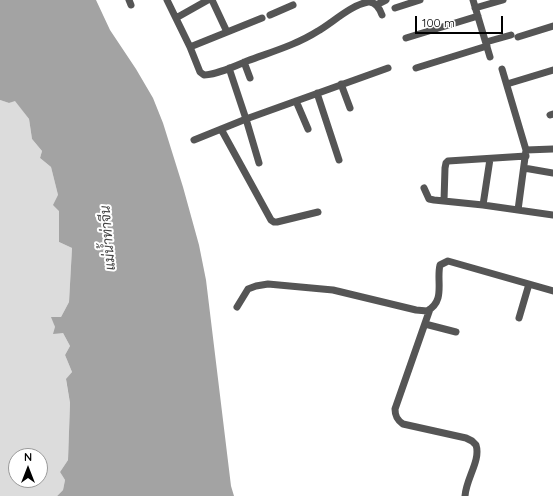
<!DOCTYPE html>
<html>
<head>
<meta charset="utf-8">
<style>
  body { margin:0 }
  #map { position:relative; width:553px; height:496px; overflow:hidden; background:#fff; font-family:Quicksand,sans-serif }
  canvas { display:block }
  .north { position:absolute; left:8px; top:448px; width:40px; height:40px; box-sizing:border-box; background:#fff; border:1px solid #999; border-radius:50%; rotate:0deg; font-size:11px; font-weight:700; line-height:16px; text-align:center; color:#000 }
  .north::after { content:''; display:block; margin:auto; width:14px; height:18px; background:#000; clip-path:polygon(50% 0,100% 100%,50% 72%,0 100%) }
  .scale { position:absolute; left:415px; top:16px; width:88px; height:18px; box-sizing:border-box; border:2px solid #000; border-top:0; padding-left:5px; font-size:12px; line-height:14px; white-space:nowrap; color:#000; -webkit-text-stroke:3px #fff; paint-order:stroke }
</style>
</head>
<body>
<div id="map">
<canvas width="553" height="496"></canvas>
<div class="north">N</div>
<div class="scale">100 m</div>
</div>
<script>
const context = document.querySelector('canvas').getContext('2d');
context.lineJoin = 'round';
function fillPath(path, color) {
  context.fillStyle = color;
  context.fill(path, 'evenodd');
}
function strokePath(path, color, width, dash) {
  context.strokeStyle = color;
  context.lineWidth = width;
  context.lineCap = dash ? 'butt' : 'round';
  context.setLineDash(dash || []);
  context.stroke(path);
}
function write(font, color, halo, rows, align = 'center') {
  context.font = font + ' Quicksand,Sarabun,sans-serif';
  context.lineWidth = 4;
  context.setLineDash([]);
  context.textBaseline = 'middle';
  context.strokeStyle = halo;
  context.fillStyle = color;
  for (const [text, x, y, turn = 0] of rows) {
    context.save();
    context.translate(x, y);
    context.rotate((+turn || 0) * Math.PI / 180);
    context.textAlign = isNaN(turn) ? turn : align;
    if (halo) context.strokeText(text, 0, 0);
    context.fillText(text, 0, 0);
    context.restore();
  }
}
const green = new Path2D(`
  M0,100L9,103L15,100L29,119L32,139L42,151L40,158L51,167L58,195L59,211V242L72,248L69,302L61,317H52L55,327L63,333L70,346L65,355L72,372L66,380L70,403L68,460L60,472L65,480L63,490L57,496H0ZM16,456H40V480H16Z`);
const water = new Path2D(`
  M0,0H96L110,30L136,69L153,98L163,123L183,187L199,245L206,280L231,486L234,496H57L63,490L65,480L60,472L68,460L70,403L66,379L72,372L65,355L70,346L63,333L53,334L55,327L51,317H61L69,302L72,248L59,242V211L53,205L58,195L51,167L40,158L42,151L32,139L29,119L15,101L9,103L0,100Z`);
const minor = new Path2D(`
  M129,0L131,5
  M167,0L190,47L200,72L204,75C218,74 233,67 247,61C271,52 296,45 318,31C332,23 351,5 368,2C375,1 380,9 382,15
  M212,0L227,32
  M473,0L490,57
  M376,5L386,0
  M395,8L420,0
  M475,8L503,0
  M270,15L293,5
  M176,18L208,0
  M518,37L553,26
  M406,38L478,16
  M486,42L511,35
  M190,47L262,18
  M244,62L250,78
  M229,68L246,119L388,68
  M416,68L487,46
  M502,69L526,150L518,210
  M341,84L350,108
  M507,84L553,70
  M317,93L339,160
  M296,101L308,129
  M550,115L553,114
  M221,129L271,220L274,222H277L318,212
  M194,140L246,119L259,163
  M526,150L553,149
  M524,168L553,173
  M424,188L429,199L434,200L483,205L553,215
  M444,201L445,168L446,163L448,161L526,156
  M483,205L490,159
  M237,307L248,289L256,286L268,284L333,290L416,310L427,311C446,301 436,281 440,265L448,261L553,291
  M430,309L395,409C395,416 397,420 403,424L466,438L472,441L476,445C481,460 466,479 465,496
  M519,318L529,284
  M425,324L456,332`);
const waterNames = [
  ["แม่น้ำท่าจีน",108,238,-95]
];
fillPath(green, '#dcdcdc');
fillPath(water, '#a3a3a3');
strokePath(minor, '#555', 7);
write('italic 14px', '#444', '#fff', waterNames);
</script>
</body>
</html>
